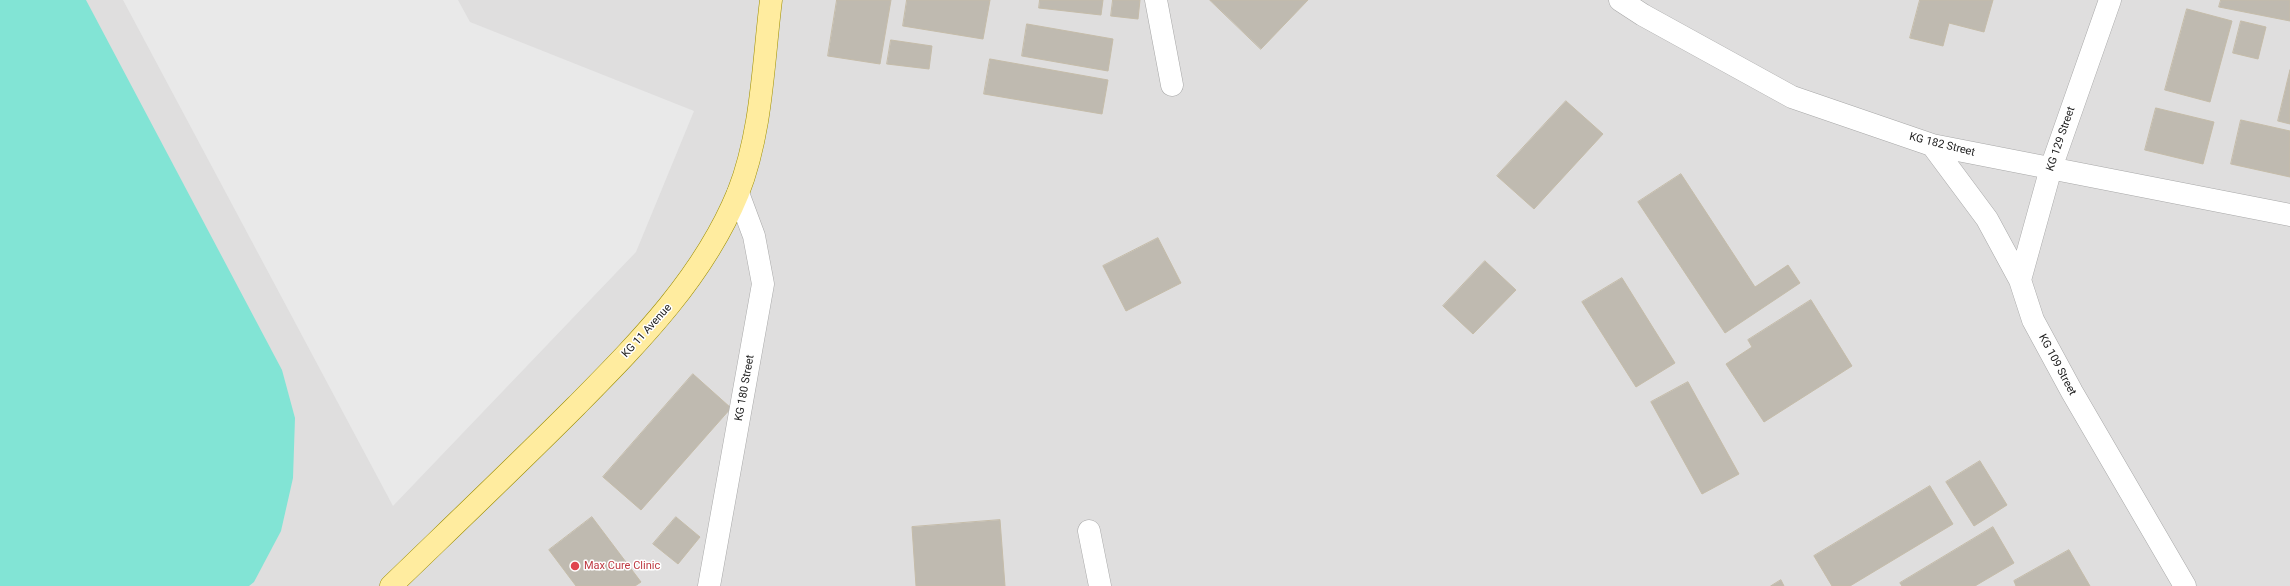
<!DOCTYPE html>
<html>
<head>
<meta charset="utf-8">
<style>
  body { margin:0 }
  canvas { display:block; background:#f2f1e8 }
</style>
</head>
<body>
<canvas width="2290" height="586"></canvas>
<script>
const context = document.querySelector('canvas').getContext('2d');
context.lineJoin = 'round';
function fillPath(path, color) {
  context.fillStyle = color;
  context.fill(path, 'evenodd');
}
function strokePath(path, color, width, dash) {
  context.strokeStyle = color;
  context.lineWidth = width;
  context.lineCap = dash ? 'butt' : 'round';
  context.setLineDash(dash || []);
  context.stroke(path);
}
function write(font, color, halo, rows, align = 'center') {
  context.font = font + ' Roboto,sans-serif';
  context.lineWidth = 3;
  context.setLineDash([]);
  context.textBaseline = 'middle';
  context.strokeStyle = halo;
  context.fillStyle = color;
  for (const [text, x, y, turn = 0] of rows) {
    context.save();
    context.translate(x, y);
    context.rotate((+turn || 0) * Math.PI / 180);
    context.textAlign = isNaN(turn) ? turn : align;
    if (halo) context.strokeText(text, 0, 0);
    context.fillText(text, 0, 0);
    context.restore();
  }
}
const residential = new Path2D(`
  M0,0H2290V586H0Z`);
const pitch = new Path2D(`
  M0,0H86L282,370L295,418L293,478L281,531L254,582L249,586H0Z`);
const parking = new Path2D(`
  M123,0H458L470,22L694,111L636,252L393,506Z`);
const building = new Path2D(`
  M837,0H891L880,64L828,56Z
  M907,0H990L983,39L903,26Z
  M1040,0H1103L1101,15L1039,8Z
  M1113,0H1140L1138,19L1111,16Z
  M1210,0H1308L1261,49Z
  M1920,0H1993L1984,32L1949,23L1943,46L1910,38Z
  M2221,0H2290V21L2219,7Z
  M2187,9L2232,21L2210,102L2165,90Z
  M2241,21L2266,27L2258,59L2233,53Z
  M1027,24L1113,39L1108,71L1022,56Z
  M891,40L932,46L929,69L887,64Z
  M990,59L1108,80L1102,114L984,94Z
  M2290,70V124L2278,121Z
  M1566,101L1603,134L1534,209L1497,176Z
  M2156,108L2214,122L2203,164L2145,150Z
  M2241,120L2290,131V177L2231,164Z
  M1681,174L1755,287L1788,265L1800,283L1725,333L1638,202Z
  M1158,238L1181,283L1126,311L1103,266Z
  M1485,261L1516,290L1473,334L1443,306Z
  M1622,278L1675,363L1636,387L1582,302Z
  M1811,300L1852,366L1764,422L1726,364L1752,347L1748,340Z
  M693,374L731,408L641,510L603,477Z
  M1688,382L1739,474L1702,494L1651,402Z
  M1980,461L2007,505L1974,526L1946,482Z
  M1930,486L1953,524L1850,586H1832L1814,556Z
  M592,517L641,582L635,586H576L549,550Z
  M676,517L700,537L678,564L653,544Z
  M1000,520L1005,586H916L912,527Z
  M1993,527L2014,563L1975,586H1902L1900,583Z
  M2069,550L2090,586H2016L2014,581Z
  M1781,580L1784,586H1771Z`);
const minor = new Path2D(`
  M1156,0L1172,85
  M1620,0L1643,15L1792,97L1932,145L2290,215
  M1932,145L1987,219L2020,280L2033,320L2072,392L2185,586
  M2020,280L2051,168L2110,0
  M1089,531L1100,586
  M709,586L763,284L754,236L738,193`);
const major = new Path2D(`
  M391,586C453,526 515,467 576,406C639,342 703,278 738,193C762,132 763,64 771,0`);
const markers = [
  [575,566,5,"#e0444e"]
];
const streetNames = [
  ["KG 129 Street",2061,139,-71],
  ["KG 182 Street",1942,145,14],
  ["KG 11 Avenue",647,331,-48],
  ["KG 109 Street",2057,365,62],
  ["KG 180 Street",745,388,-80]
];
const healthNames = [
  ["Max Cure Clinic",584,566]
];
fillPath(residential, '#dfdede');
fillPath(pitch, '#82e4d5');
fillPath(parking, '#e9e9e9');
fillPath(building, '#bfbab0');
strokePath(building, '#c5bca9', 1);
strokePath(minor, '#a8a8a8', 23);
strokePath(major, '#9e8f00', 23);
strokePath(minor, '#fff', 22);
strokePath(major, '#ffec9f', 22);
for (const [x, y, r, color] of markers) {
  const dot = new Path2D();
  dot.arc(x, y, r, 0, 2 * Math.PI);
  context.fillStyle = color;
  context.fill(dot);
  strokePath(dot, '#fff', 1.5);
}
write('11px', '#212121', '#fff', streetNames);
write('11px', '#be3a42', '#fff', healthNames, 'left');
</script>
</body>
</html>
